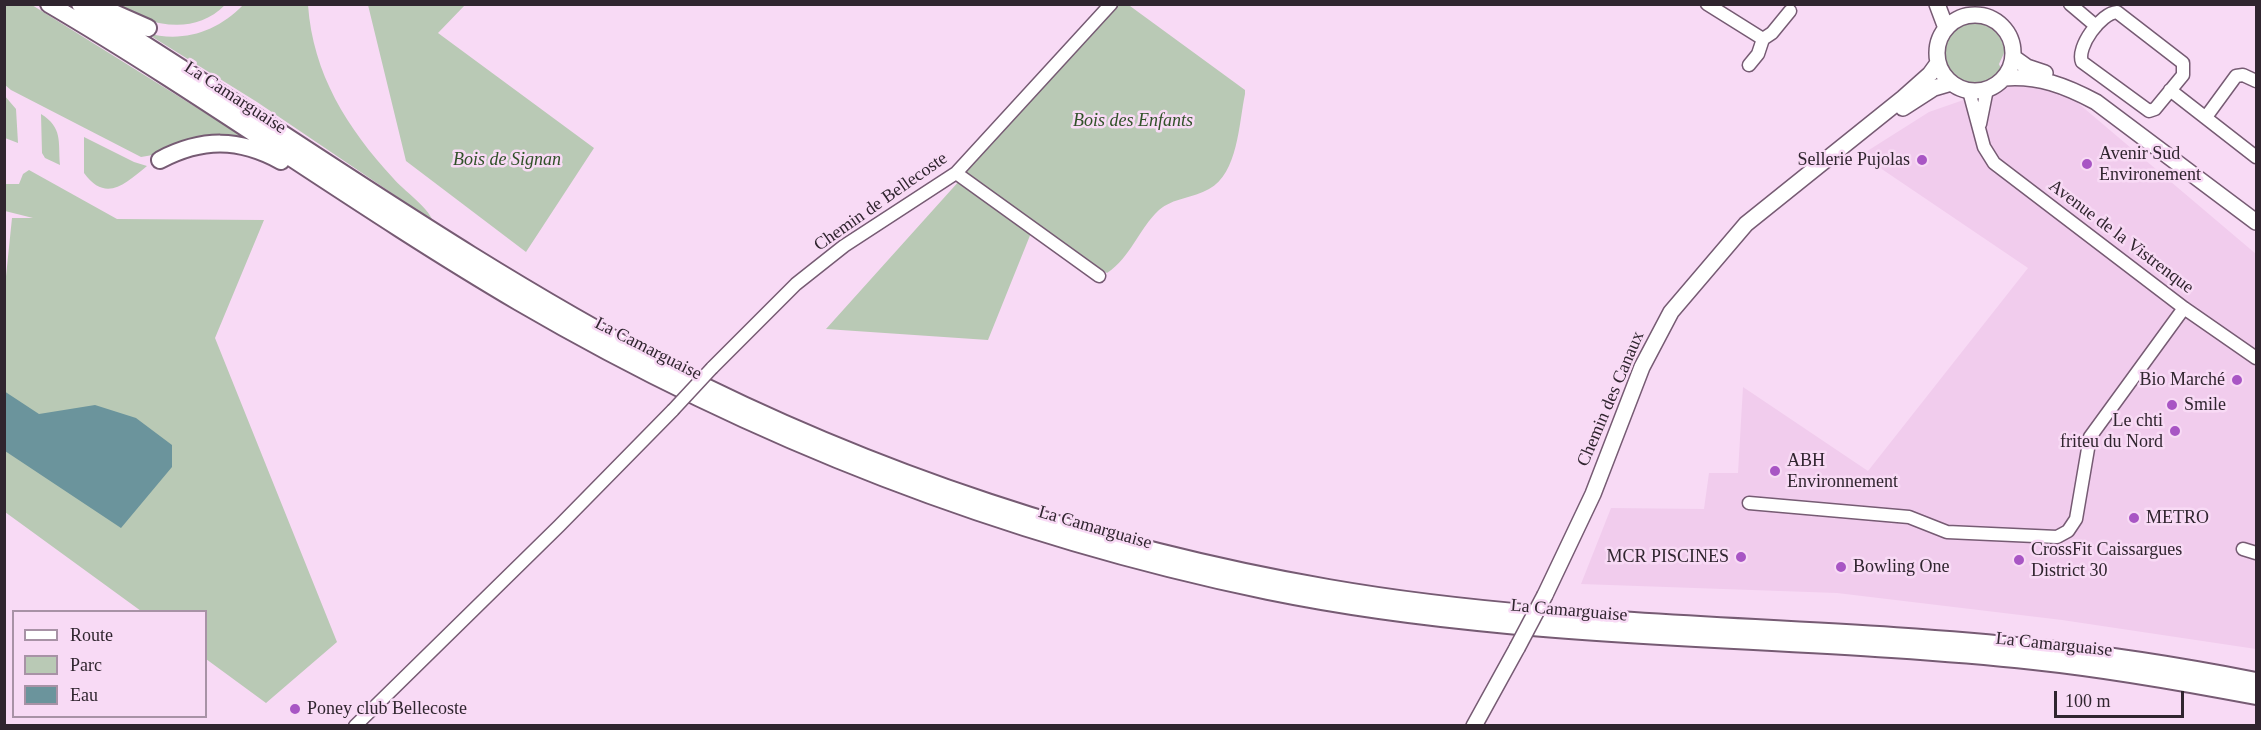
<!DOCTYPE html>
<html>
<head>
<meta charset="utf-8">
<style>
  body { margin:0 }
  #map { position:relative; width:2261px; height:730px; overflow:hidden; background:#f8daf5; font-family:"Times New Roman",serif }
  canvas { display:block }
  .frame { position:absolute; inset:0; border:6px solid #30252f; pointer-events:none }
  .legend { position:absolute; left:12px; top:610px; width:195px; height:108px; box-sizing:border-box; background:#f8daf5; border:2px solid #a892a6; margin:0; padding:8px 10px; list-style:none; font-size:18px; color:#30252f }
  .legend li { display:flex; align-items:center; gap:12px; height:30px }
  .legend b { width:30px; border:2px solid #a892a6 }
  .scale { position:absolute; left:2054px; top:691px; width:130px; height:27px; box-sizing:border-box; border:3px solid #30252f; border-top:0; padding-left:8px; font-size:18px; line-height:21px; white-space:nowrap; color:#30252f; -webkit-text-stroke:4px #f8daf5; paint-order:stroke }
</style>
</head>
<body>
<div id="map">
<canvas width="2261" height="730"></canvas>
<div class="frame"></div>
<ul class="legend">
<li><b style="height:8px;background:#fff"></b>Route</li>
<li><b style="height:16px;background:#b9c9b5"></b>Parc</li>
<li><b style="height:16px;background:#6b949c"></b>Eau</li>
</ul>
<div class="scale">100 m</div>
</div>
<script>
const context = document.querySelector('canvas').getContext('2d');
context.lineJoin = 'round';
function fillPath(path, color) {
  context.fillStyle = color;
  context.fill(path, 'evenodd');
}
function strokePath(path, color, width, dash) {
  context.strokeStyle = color;
  context.lineWidth = width;
  context.lineCap = dash ? 'butt' : 'round';
  context.setLineDash(dash || []);
  context.stroke(path);
}
function write(font, color, halo, rows, align = 'center') {
  context.font = font + ' "Times New Roman",serif';
  context.lineWidth = 5;
  context.setLineDash([]);
  context.textBaseline = 'middle';
  context.strokeStyle = halo;
  context.fillStyle = color;
  for (const [text, x, y, turn = 0] of rows) {
    context.save();
    context.translate(x, y);
    context.rotate((+turn || 0) * Math.PI / 180);
    context.textAlign = isNaN(turn) ? turn : align;
    if (halo) context.strokeText(text, 0, 0);
    context.fillText(text, 0, 0);
    context.restore();
  }
}
const built = new Path2D(`
  M2015,82L2072,98L2256,254V649L2062,620L1837,593L1581,584L1611,508L1704,509L1709,473H1738L1743,387L1868,471L2028,268L1861,155L1929,112Z`);
const green = new Path2D(`
  M5,5H32L247,139L141,157L11,90L5,85Z
  M111,5H225C192,38 148,24 111,5Z
  M243,5H308C313,74 347,128 393,178C404,191 427,206 433,221L257,102L146,33C183,43 217,32 243,5Z
  M368,5H465L438,33L594,148L526,252L406,161Z
  M1115,5L1130,6L1245,90V94C1239,122 1238,174 1209,189C1193,198 1173,198 1159,210C1138,230 1131,257 1107,273L962,175Z
  M1972,22C1991,24 2001,33 2005,51L1999,64L2001,69C1960,116 1912,36 1972,22Z
  M4,95L16,109L18,143L5,138Z
  M41,114C63,128 58,141 60,165L45,158L42,153Z
  M84,137L134,162L147,166C125,184 106,203 84,173Z
  M29,170L117,219L264,220L215,338L337,642L266,703L206,659V612L141,611L5,512V286L12,218H33L5,211V184H19L23,174Z
  M960,180L1031,233L988,340L826,329Z`);
const water = new Path2D(`
  M4,391L39,414L95,405L136,418L172,445V467L121,528L5,451Z`);
const minor = new Path2D(`
  M1707,4L1763,39L1772,33L1790,11
  M2070,4L2096,26
  M2117,12L2183,63V75L2155,109L2149,111L2082,62C2076,47 2101,13 2117,12Z
  M1749,65L1758,54L1763,39
  M2170,90L2256,157
  M1969,91L1984,147L1994,163L2184,308L2256,358
  M2206,117L2236,76L2243,75L2256,81
  M1980,124L1987,89
  M956,173L1099,276
  M712,368L796,284L844,246L956,173L1111,4
  M1749,503L1909,517L1947,532L2057,537L2068,531L2076,519L2090,437L2184,308
  M2243,549L2256,553
  M355,726L559,526L673,410`);
const major = new Path2D(`
  M1937,4L1946,28
  M1937 53a38 38 0 1 1 76 0a38 38 0 1 1-76 0Z
  M2013,57L2027,67L2045,73
  M2004,78C2038,75 2066,86 2096,102L2256,222
  M1903,108L1934,88L1951,83
  M1545,595L1593,494L1642,367L1671,312L1746,224L1903,98L1930,74L1938,63
  M1474,726L1517,648`);
const highway = new Path2D(`
  M49,4C209,98 359,208 519,302C752,438 1004,536 1268,591C1521,643 1779,634 2034,661C2109,669 2183,682 2256,696
  M80,4C275,124 462,261 666,367C872,473 1099,548 1328,588C1563,629 1801,623 2037,648C2111,655 2184,667 2256,681
  M105,9L148,28
  M160,160C202,138 239,138 281,161`);
const minorBridge = new Path2D(`
  M673,410L712,368`);
const majorBridge = new Path2D(`
  M1517,648L1545,595`);
const markers = [
  [1922,160,6,"#a855c4"],
  [2087,164,6,"#a855c4"],
  [2237,380,6,"#a855c4"],
  [2172,405,6,"#a855c4"],
  [2175,431,6,"#a855c4"],
  [1775,471,6,"#a855c4"],
  [2134,518,6,"#a855c4"],
  [1741,557,6,"#a855c4"],
  [2019,560,6,"#a855c4"],
  [1841,567,6,"#a855c4"],
  [295,709,6,"#a855c4"]
];
const streetNames = [
  ["La Camarguaise",235,98,33],
  ["Chemin de Bellecoste",881,202,-35],
  ["Avenue de la Vistrenque",2121,237,37],
  ["La Camarguaise",648,349,27],
  ["Chemin des Canaux",1611,399,-67],
  ["La Camarguaise",1095,528,16],
  ["La Camarguaise",1569,611,5],
  ["La Camarguaise",2054,645,6]
];
const parkNames = [
  ["Bois des Enfants",1133,121],
  ["Bois de Signan",507,160]
];
const poiNames = [
  ["Avenir Sud",2099,154],
  ["Environement",2099,175],
  ["Sellerie Pujolas",1910,160,"right"],
  ["Bio Marché",2225,380,"right"],
  ["Smile",2184,405],
  ["Le chti",2163,421,"right"],
  ["friteu du Nord",2163,442,"right"],
  ["ABH",1787,461],
  ["Environnement",1787,482],
  ["METRO",2146,518],
  ["CrossFit Caissargues",2031,550],
  ["District 30",2031,571],
  ["MCR PISCINES",1729,557,"right"],
  ["Bowling One",1853,567],
  ["Poney club Bellecoste",307,709]
];
fillPath(built, '#f1cced');
fillPath(green, '#b9c9b5');
fillPath(water, '#6b949c');
strokePath(minor, '#765b73', 15);
strokePath(major, '#765b73', 18);
strokePath(highway, '#765b73', 20);
strokePath(minor, '#fff', 12);
strokePath(major, '#fff', 15);
strokePath(highway, '#fff', 16);
strokePath(minorBridge, '#765b73', 15, []);
strokePath(majorBridge, '#765b73', 18, []);
strokePath(minorBridge, '#fff', 12);
strokePath(majorBridge, '#fff', 15);
for (const [x, y, r, color] of markers) {
  const dot = new Path2D();
  dot.arc(x, y, r, 0, 2 * Math.PI);
  context.fillStyle = color;
  context.fill(dot);
  strokePath(dot, '#f8daf5', 2);
}
write('18px', '#30252f', '#f8daf5', streetNames);
write('italic 18px', '#305128', '#f8daf5', parkNames);
write('18px', '#30252f', '#f8daf5', poiNames, 'left');
</script>
</body>
</html>
